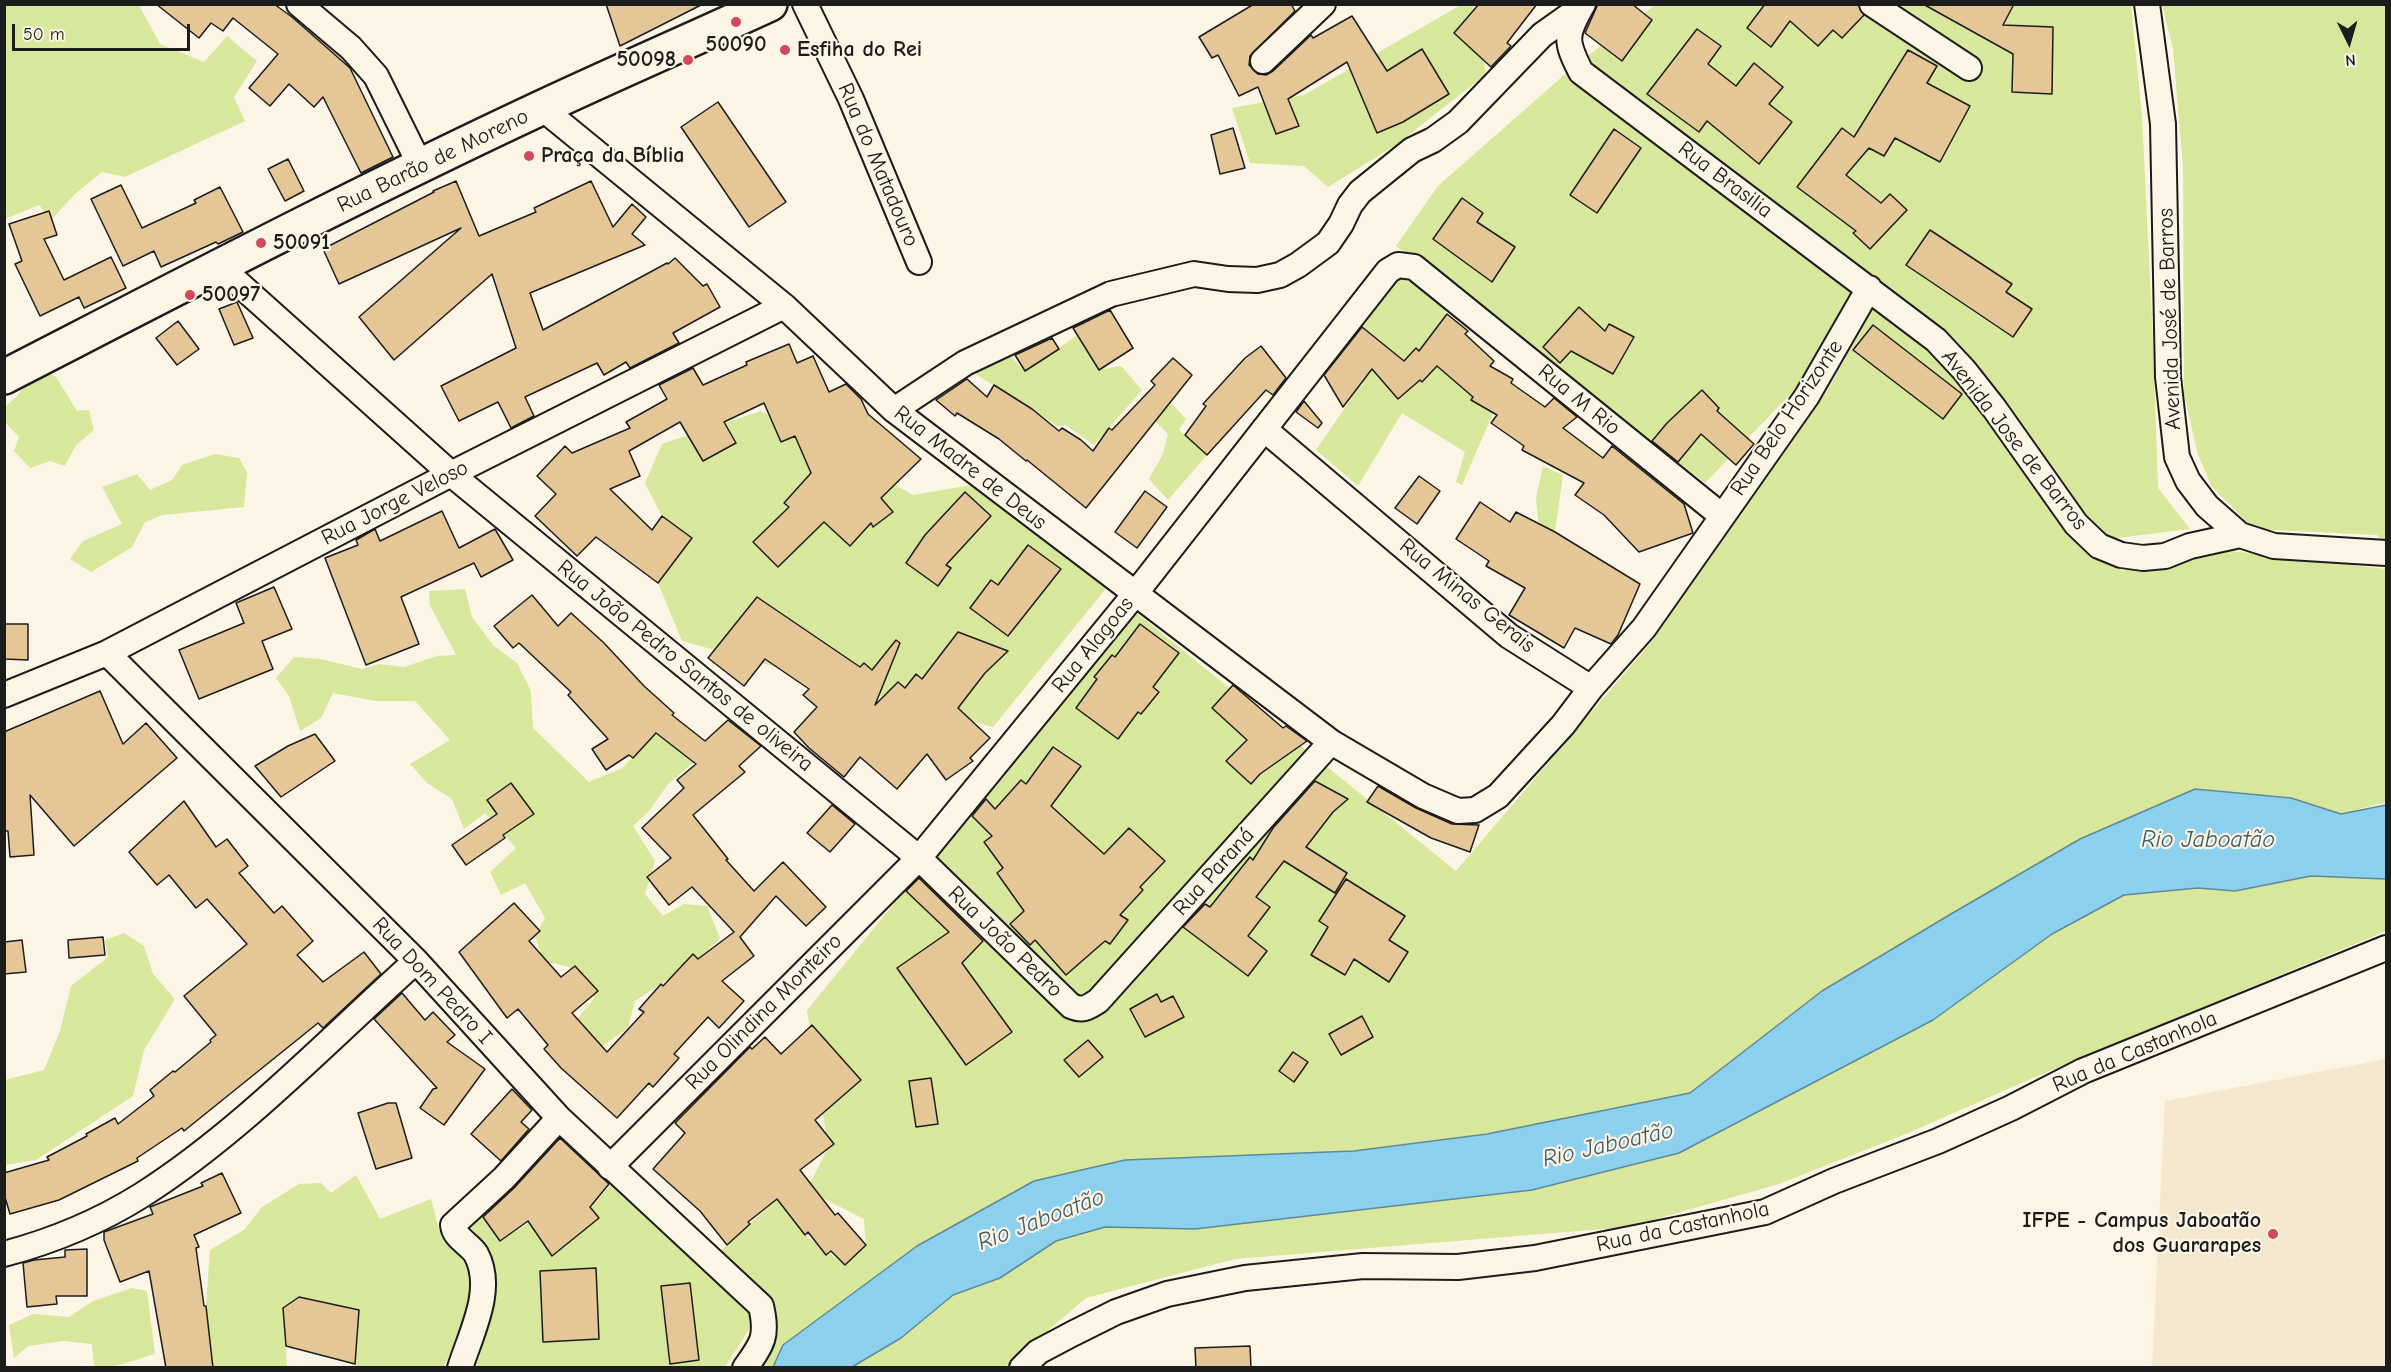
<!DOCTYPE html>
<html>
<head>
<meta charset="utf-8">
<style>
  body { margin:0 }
  #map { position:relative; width:2391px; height:1372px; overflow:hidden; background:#fcf5e5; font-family:"Comic Neue",sans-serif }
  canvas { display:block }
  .frame { position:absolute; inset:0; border:6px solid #1c1c1c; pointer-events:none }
  .north { position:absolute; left:2319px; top:12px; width:60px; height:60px; -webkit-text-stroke:4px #fcf5e5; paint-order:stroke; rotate:175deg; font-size:16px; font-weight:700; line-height:24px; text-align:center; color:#1c1c1c }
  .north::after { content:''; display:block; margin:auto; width:21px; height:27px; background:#1c1c1c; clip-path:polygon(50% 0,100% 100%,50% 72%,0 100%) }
  .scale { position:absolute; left:12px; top:24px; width:178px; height:27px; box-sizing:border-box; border:3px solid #1c1c1c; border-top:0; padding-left:8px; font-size:18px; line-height:21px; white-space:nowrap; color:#1c1c1c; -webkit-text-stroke:4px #fcf5e5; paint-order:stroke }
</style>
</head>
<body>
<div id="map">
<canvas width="2391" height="1372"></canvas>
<div class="frame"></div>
<div class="north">N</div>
<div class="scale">50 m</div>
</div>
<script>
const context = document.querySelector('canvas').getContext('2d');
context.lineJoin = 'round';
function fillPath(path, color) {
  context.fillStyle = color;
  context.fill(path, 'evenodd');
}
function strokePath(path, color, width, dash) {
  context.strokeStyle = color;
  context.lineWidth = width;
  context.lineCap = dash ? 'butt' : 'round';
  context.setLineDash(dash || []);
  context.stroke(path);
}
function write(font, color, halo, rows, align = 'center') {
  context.font = font + ' "Comic Neue",sans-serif';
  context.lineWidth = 4.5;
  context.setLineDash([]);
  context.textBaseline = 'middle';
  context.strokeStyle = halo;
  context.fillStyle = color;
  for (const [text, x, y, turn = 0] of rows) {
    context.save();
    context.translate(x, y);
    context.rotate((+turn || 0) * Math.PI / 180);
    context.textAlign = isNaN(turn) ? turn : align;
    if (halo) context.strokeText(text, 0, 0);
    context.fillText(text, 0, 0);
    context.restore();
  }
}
const built = new Path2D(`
  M2386,1059V1367H2152L2165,1101Z`);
const green = new Path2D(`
  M5,5H142L140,7L160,44L204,62L227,36L257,61L234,97L245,121L125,177L102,172L75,194L51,220L39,205L5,219V224Z
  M1461,5H1473L1486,74L1396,145L1328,187L1304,166L1250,163L1232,108L1304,95Z
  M1655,5H2131L2142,116L2153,340L2158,488L2190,529L2077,543L2123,571L2223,550L2386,569V802L2341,814L2291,798L1951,914L1822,991L1690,1093L1504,1131L1354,1151L1125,1160L1034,1181L917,1246L783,1345L773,1367H753L774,1313L716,1255L777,1199L805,1235L845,1265L866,1245L864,1219L807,1190L828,1147L807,1010L1134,611L1456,871L1653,640L1827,391L1874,307L1705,483L1396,246L1438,186L1572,68Z
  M2162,5H2386V545L2377,535L2254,529L2212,487L2198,455L2184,394L2183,167L2173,49Z
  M1393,268L1446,301L1444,371L1493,413L1462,485L1456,482L1465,452L1402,413L1358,486L1316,450L1357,390L1363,384V314Z
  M1078,335L1099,370L1121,366L1142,390L1094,445L1065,425L1059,427L971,371L1006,352L1025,371Z
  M37,368L56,377L77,411L89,410L94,430L76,445L65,466L50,461L30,468L14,451L19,437L5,422V407L17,396Z
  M1163,395L1186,419L1179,430L1207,455L1168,500L1149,479L1163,454L1168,434L1147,413Z
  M761,411L913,495L977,484L1109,585L993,727L682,641L658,583L692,538L662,516L645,483L662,444Z
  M215,454L239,458L247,472L244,507L162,515L145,522L132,547L91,572L70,559L83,541L122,524L102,487L137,474L150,490L172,480L182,465Z
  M1543,466L1563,475L1555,532L1539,527L1536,498Z
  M465,589L472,617L494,646L517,663L531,691L533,728L589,782L622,768L655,734L694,762L668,784L649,811L633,826L655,861L645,894L663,916L684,904L707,906L720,938L700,958L635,1001L628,1028L601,1047L576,1021L594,998L569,967L543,961L535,936L545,918L525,883L501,895L490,872L516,848L485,813L464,829L452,799L427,783L410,764L450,740L415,701H375L333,693L321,718L300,731L289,696L276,678L294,657L321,659L362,669L379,664L404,667L437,656L456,655L430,605L429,591Z
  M2311,876L2386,878V931L2033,1078L1906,1134L1779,1184L1628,1227L1235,1259L1086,1298L1005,1367L852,1368L901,1338L953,1295L1000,1278L1056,1241L1105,1227L1195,1229L1532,1190L2052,934L2124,895L2198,888L2235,891Z
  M124,933L144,946L153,974L175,999L144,1050L133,1096L36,1160L5,1165V1080L44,1070L60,1031L71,986L108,957L105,940Z
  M356,1175L380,1219L431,1199L440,1233L474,1262C468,1301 463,1331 444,1366L355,1367L359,1310L299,1297L283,1309L287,1367L208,1368L211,1353L206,1306L210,1250L244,1230L262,1207L299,1184L321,1183L331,1193Z
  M616,1179L756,1319L725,1367H472L492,1277L465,1227L480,1213L500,1240L529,1223L555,1254L598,1218L590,1208Z
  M132,1288L147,1291L155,1354C135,1359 115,1370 94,1366L92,1344L63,1341L28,1346L14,1358L9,1325L33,1314L69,1317L93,1301Z`);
const water = new Path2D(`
  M2195,789L2291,798L2341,814L2386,805V879L2311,876L2235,891L2198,888L2124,895L2052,934L1933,1020L1679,1153L1532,1190L1195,1229L1105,1227L1056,1241L1000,1278L953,1295L901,1338L852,1367H773L783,1345L917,1246L1034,1181L1125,1160L1354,1151L1487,1134L1690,1093L1822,991L1951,914L2080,839Z`);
const building = new Path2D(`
  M156,4H274L292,17L350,68L393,157L361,173L323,97L314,107L289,84L270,106L249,88L278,54L233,18L223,31L211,23L199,38Z
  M606,4H703L620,46Z
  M1254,4H1291L1295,11L1250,56L1249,65L1258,74L1266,75L1273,71L1311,35L1313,38L1352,16L1387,71L1422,49L1449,94L1403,122L1377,133L1347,62L1288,99L1299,126L1276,134L1258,87L1239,96L1218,55L1212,58L1199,37Z
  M1479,4H1537L1507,43L1511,46L1491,67L1454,33Z
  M1598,4H1632L1652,20L1622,61L1585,33Z
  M1765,4H1858L1864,15L1842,38L1833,30L1818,46L1790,21L1771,47L1747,28Z
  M1923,4H2014L2003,25L2053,27L2052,94L2012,92L2013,54Z
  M1697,29L1721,46L1708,64L1736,86L1754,63L1783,87L1769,104L1792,122L1759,164L1707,121L1699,132L1647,94Z
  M1908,50L1937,66L1927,83L1970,106L1940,162L1895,138L1884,156L1869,148L1846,175L1881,203L1890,194L1907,210L1870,249L1853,233L1856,231L1797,187L1842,128L1854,137Z
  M718,102L786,202L749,227L681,127Z
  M1233,128L1245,168L1220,174L1211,135Z
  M1614,129L1641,148L1597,213L1570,195Z
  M288,159L304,191L285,201L268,169Z
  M456,181L479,236L536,212L534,208L591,181L613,227L632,204L646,217L632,234L645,245L530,293L543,330L667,263L668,264L675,258L703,286L707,284L720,307L673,333L679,343L630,368L626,362L604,375L597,363L525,397L534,416L511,428L498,402L459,421L441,386L516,348L492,274L394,360L359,317L461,228L339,284L323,249L434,192L433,191Z
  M121,185L142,228L196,203L194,200L220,187L243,232L218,244L216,242L161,267L154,251L123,266L91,199Z
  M1462,198L1483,213L1477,222L1515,247L1492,282L1433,239Z
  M49,211L57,235L44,239L64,280L111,257L126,288L84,308L79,297L40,316L15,264L22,261L9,224Z
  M1930,230L2012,284L2006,292L2032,309L2013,337L1906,265Z
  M237,302L253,338L234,345L219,309Z
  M1579,307L1605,331L1609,324L1634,337L1613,374L1571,351L1560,363L1543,347Z
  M1110,310L1133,348L1099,370L1073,328Z
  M1447,314L1468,331L1465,334L1494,361L1490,366L1513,379L1511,383L1545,407L1554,398L1577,417L1563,428L1603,458L1612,446L1684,504L1693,533L1639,552L1604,515L1575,495L1584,483L1522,450L1524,446L1491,423L1497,415L1471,400L1473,397L1437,366L1422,382L1420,380L1398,399L1372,369L1343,407L1324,375L1362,327L1404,361L1416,348L1419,351Z
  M178,321L199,349L177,365L156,338Z
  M1873,325L1962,394L1943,419L1853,350Z
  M1052,338L1059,349L1025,371L1015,355Z
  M789,344L797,363L813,356L829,392L846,384L861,399L868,414L921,459L881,498L893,512L873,527L871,523L850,546L824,522L778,567L753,542L789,507L784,503L811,473L795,436L781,442L764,403L724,422L736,443L703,461L680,422L629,451L640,476L610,489L652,530L662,516L692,538L658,583L596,537L577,556L535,516L556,494L537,476L565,446L572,453L630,428L626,422L667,399L659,385L693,368L703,385L747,365L746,362Z
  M1261,346L1286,378L1273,395L1266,390L1207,455L1185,435L1206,406L1203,404L1245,358Z
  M1173,358L1192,375L1086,508L1027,460L1026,461L999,439L957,413L955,416L936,400L967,379L987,397L994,385L1032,409L1059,431L1062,428L1081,440L1093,451L1109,428L1112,430L1155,385L1151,381Z
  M1702,390L1719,408L1717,411L1754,444L1736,465L1701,434L1678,462L1652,441L1667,423Z
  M1304,401L1322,423L1318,428L1296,412Z
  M1419,476L1440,491L1417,524L1395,508Z
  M1145,491L1167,507L1137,548L1115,532Z
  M965,492L991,516L946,565L951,568L938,586L906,563L925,535Z
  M1480,502L1510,522L1516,512L1555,532L1640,584L1618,635L1611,644L1575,628L1564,648L1509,615L1525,588L1486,566L1489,561L1456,539Z
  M442,511L459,548L495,529L513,560L481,577L474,563L401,597L419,644L366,665L325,558L358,545L356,540L375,529L380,541Z
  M1028,545L1061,569L1008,636L970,608L991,580L998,585Z
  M274,587L292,629L262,641L273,669L199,699L179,650L244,623L236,603Z
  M532,595L558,626L571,613L604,643L644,686L674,713L672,715L705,741L728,720L761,746L739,766L745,772L693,815L728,859L726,860L754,891L783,862L826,907L806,926L776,896L740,937L754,956L722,981L744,1001L719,1028L708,1017L674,1054L679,1058L653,1087L649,1083L617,1118L561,1068L544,1049L548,1045L518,1009L507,1018L459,952L514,903L540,931L529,941L561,977L575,966L598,991L572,1013L607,1052L644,1012L639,1009L661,984L663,986L693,954L698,959L734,932L692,887L669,905L647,877L671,858L642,828L684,788L677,780L696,764L656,733L633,758L629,755L606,770L592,749L608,739L568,695L571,692L519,643L513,648L494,626Z
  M757,597L860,667L864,663L872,670L896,640L900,643L875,705L898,682L905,688L916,674L922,679L958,632L1008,651L985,673L958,708L990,738L970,758L973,761L946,780L927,754L897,789L860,757L844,777L809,748L794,732L817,707L803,695L809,689L765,659L744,686L708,658Z
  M4,624H28V660L4,659Z
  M1140,624L1179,653L1153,687L1159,692L1141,714L1138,712L1118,739L1076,708L1097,679L1094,677L1112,655L1115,657Z
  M1233,685L1283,728L1286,726L1307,741L1260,774L1251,784L1226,761L1247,740L1212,708Z
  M100,691L123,744L146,723L177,758L74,846L30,795L34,855L10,857L8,831H4V732Z
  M315,734L335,761L281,797L255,766L288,746Z
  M1053,747L1081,766L1051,806L1104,854L1129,828L1165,861L1140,887L1143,890L1120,915L1128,920L1110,944L1105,941L1066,975L1035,940L1030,945L1010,924L1024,911L997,873L1003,868L984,842L992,836L972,816L986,799L995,809L1021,780L1026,784Z
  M1315,781L1348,799L1333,812L1306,847L1347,873L1335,893L1284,861L1256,897L1270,907L1248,936L1267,951L1248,976L1183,927L1205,904L1210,907L1250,857L1253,860L1273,828Z
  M511,783L534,814L503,835L505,838L466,865L452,845L497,814L487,800Z
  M1378,786L1416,808L1452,824L1479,825L1470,852L1431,838L1367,802Z
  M184,801L216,847L227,839L248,866L239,873L274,913L282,906L313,941L297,955L323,982L364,952L381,974L323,1028L318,1023L184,1131L182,1128L137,1158L138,1161L59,1200L10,1214L4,1194V1173L49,1160L47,1157L87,1136L86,1134L115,1118L118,1124L154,1096L150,1090L173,1071L175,1072L211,1042L210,1040L216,1035L184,996L247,944L207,899L196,908L169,875L157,885L129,852Z
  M832,805L855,824L830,852L807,833Z
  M919,878L983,941L962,963L1012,1032L966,1065L897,968L949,932L906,891Z
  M1346,879L1405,916L1389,940L1408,952L1389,982L1354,959L1345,975L1311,955L1328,927L1319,921Z
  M103,937L105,955L69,958L68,940Z
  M22,940L26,972L4,974V942Z
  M402,993L425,1020L433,1012L455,1035L447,1042L485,1069L444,1125L420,1108L433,1089L437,1088L374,1019Z
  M1157,994L1161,1002L1173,996L1184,1017L1145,1037L1130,1009Z
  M1362,1016L1373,1037L1341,1055L1329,1034Z
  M812,1025L861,1080L815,1120L834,1144L800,1170L835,1215L838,1213L866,1245L845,1265L831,1251L826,1255L808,1232L805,1235L777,1199L748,1222L750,1224L727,1245L700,1211L653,1169L685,1133L675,1123L750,1047L752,1049L765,1037L781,1054Z
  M1088,1040L1103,1057L1079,1077L1064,1060Z
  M1293,1052L1308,1062L1294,1082L1279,1071Z
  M931,1078L938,1124L916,1127L909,1081Z
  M512,1089L532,1110L521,1122L529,1129L501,1161L471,1134Z
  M388,1103H396L412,1158L376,1169L358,1113Z
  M560,1138L609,1184L590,1207L599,1218L552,1256L528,1221L500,1241L483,1217L514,1188Z
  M222,1173L241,1213L194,1235L199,1247L196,1248L204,1306H206L213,1368H166L149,1271L120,1282L104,1240V1232L153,1214L150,1207L203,1186L201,1183Z
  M87,1249V1296H56L57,1304L27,1307L23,1263L34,1260L65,1257V1250Z
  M596,1268L599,1339L543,1342L540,1271Z
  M690,1283L699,1360L670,1364L661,1286Z
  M299,1297L359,1310L355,1364L286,1346L283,1308Z
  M1250,1346L1251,1368H1196L1195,1348Z`);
const street = new Path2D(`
  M299,4L351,48L376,76L421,167
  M805,4L851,99L919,262
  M1583,4C1565,35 1565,41 1581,72L1936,340L1964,370L1994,408L2076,524L2099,546L2121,555L2143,558L2165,556L2190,546L2240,535
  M1872,4L1969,68
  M2147,4L2163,124L2168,377L2177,457L2188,481L2207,506L2240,535L2274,546L2386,553
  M1263,61L1323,4
  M542,108L784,306L894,410L1331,742L1423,796L1458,811L1475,810L1498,796L1563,725L1591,688L1644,628L1807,396L1869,288
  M219,266L451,474L919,858L1071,1006C1083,1011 1087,1008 1098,1001L1331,742
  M894,410L965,363L1111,294L1194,274L1228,279L1257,280L1280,275L1298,265L1328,243L1341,224L1350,205L1360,192L1412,150L1433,140L1458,122L1542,35L1580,8
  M1264,429L1509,636L1591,688
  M107,653L416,961L559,1118L761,1306C768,1336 763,1343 745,1368
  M4,695L107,653L451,474L784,306
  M610,1167L919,858L1135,594L1388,271L1398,265L1414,267L1722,516
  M4,1254C53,1241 99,1222 142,1195C241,1132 329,1039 416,961
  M460,1368C471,1333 495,1289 476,1254C470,1244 454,1238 453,1225L504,1178L559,1118
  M1022,1368L1038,1352L1072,1334L1116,1312L1167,1294L1245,1278L1363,1266L1458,1267L1535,1258L1765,1212L1834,1181L1938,1141L2011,1108L2083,1071L2386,948`);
const secondary = new Path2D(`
  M4,377C183,285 361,192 543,107C618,72 694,39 770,4`);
const markers = [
  [736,22,6,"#d1495b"],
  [785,50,6,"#d1495b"],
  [688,60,6,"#d1495b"],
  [529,156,6,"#d1495b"],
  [261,243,6,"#d1495b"],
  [190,295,6,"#d1495b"],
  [2273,1234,6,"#d1495b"]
];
const poiNames = [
  ["50090",736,45,"center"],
  ["Esfiha do Rei",797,50],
  ["50098",676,60,"right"],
  ["Praça da Bíblia",541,156],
  ["50091",273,243],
  ["50097",202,295],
  ["IFPE - Campus Jaboatão",2261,1221,"right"],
  ["dos Guararapes",2261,1246,"right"]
];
const streetNames = [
  ["Rua Barão de Moreno",433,161,-26],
  ["Rua do Matadouro",878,165,67],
  ["Rua Brasilia",1725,180,37],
  ["Avenida José de Barros",2170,319,-92],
  ["Rua M Rio",1579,400,39],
  ["Rua Belo Horizonte",1787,418,-56],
  ["Avenida Jose de Barros",2014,440,52],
  ["Rua Madre de Deus",970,468,38],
  ["Rua Jorge Veloso",395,503,-27],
  ["Rua Minas Gerais",1467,596,39],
  ["Rua Alagoas",1093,645,-51],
  ["Rua João Pedro Santos de oliveira",685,666,39],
  ["Rua Paraná",1214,872,-48],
  ["Rua João Pedro",1005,942,44],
  ["Rua Dom Pedro I",432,981,47],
  ["Rua Olindina Monteiro",764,1012,-45],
  ["Rua da Castanhola",2135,1052,-23],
  ["Rua da Castanhola",1683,1227,-12]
];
const waterNames = [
  ["Rio Jaboatão",2208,840],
  ["Rio Jaboatão",1608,1145,-13],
  ["Rio Jaboatão",1041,1220,-21]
];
fillPath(built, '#f5e7ce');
fillPath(green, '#d7e79b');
fillPath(water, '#8bd0ec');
strokePath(water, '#5f8899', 1.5);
fillPath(building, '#e4c697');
strokePath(building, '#1c1c1c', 1.5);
strokePath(street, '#1c1c1c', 28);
strokePath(secondary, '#1c1c1c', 38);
strokePath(street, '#fcf5e5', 24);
strokePath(secondary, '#fcf5e5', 33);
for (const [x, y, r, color] of markers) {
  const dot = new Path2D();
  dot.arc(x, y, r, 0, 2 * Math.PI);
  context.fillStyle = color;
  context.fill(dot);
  strokePath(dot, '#fcf5e5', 2);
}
write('bold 22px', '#1c1c1c', '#fcf5e5', poiNames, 'left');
write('22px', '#1c1c1c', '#fcf5e5', streetNames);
write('italic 24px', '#435b65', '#fcf5e5', waterNames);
</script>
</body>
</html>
